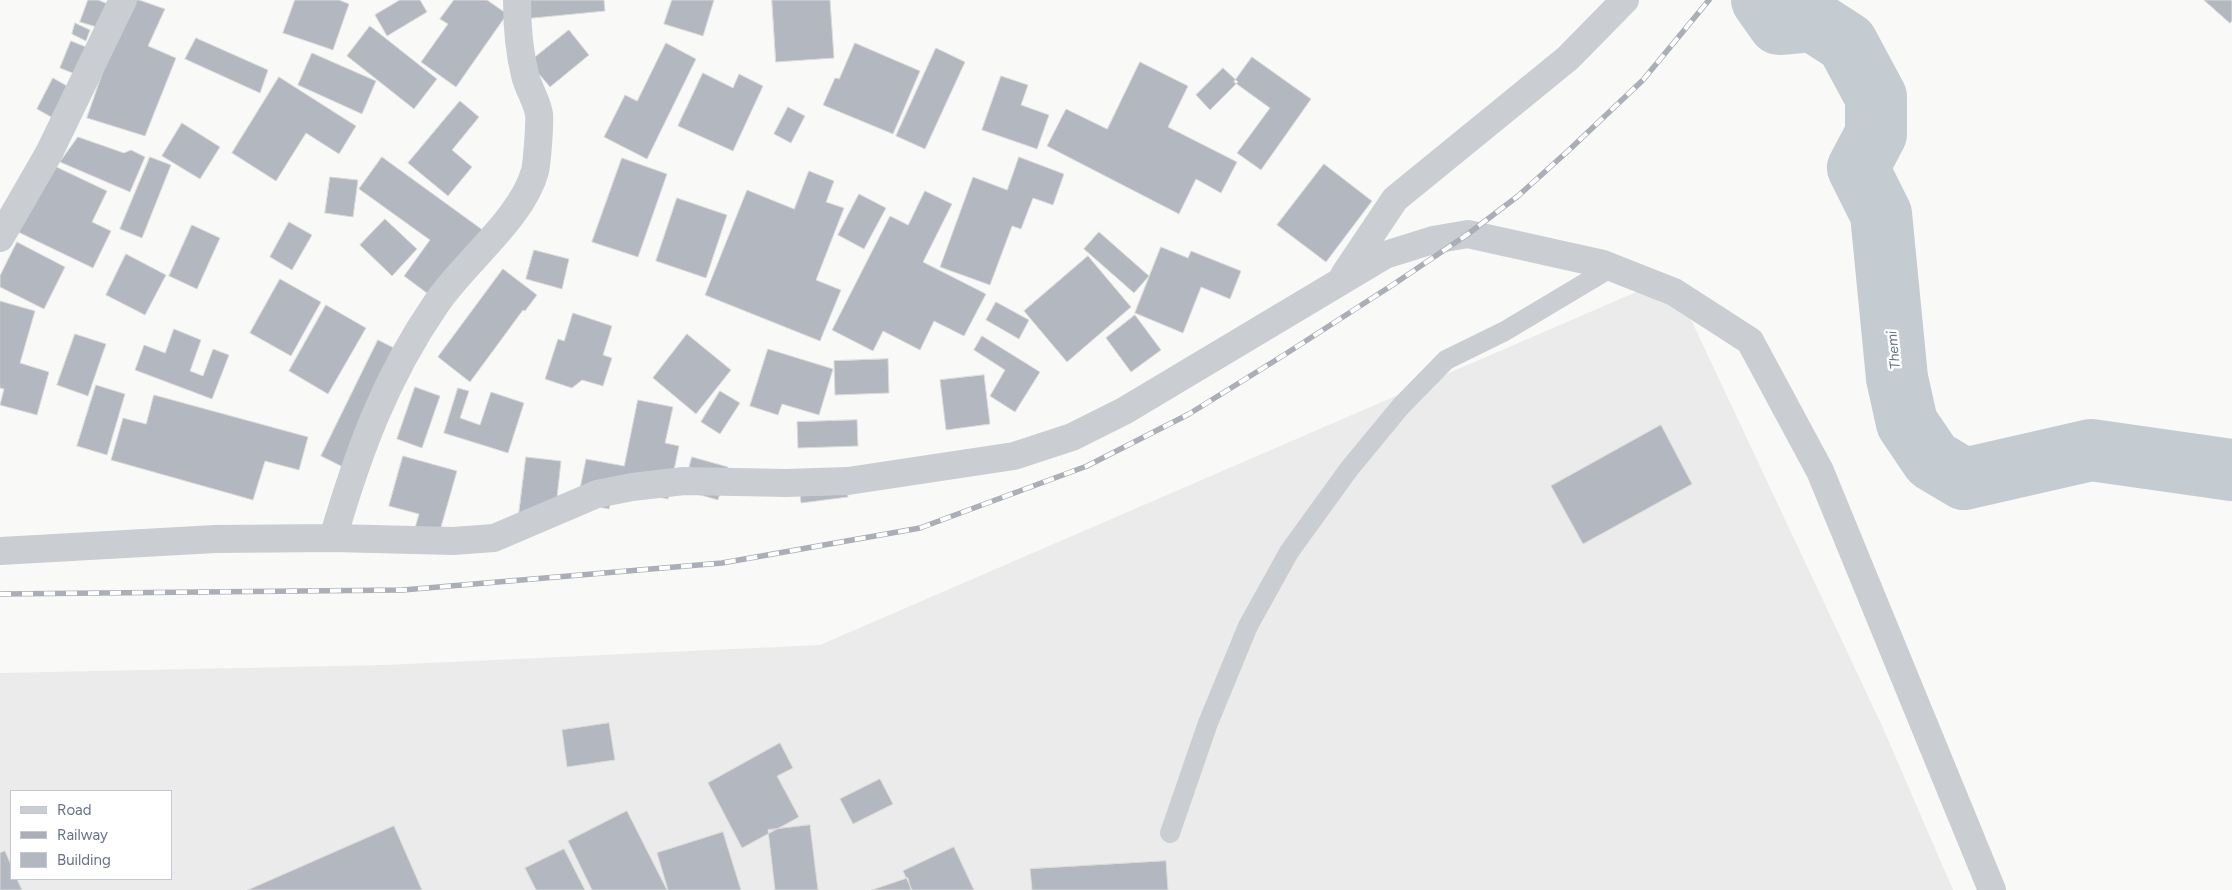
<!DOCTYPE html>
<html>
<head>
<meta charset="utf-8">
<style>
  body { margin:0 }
  #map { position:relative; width:2232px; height:890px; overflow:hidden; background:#f9faf7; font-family:Figtree,sans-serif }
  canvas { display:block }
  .legend { position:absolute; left:10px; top:790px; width:162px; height:90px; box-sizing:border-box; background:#fff; border:1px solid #c2c7d0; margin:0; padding:6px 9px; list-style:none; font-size:15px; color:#67738a }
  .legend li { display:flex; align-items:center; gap:10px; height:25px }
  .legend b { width:25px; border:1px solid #c2c7d0 }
</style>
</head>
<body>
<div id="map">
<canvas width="2232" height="890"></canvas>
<ul class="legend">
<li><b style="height:6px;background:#cacdd1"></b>Road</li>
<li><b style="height:6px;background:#aaaeb6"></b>Railway</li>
<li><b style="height:14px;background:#b2b7c0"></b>Building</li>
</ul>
</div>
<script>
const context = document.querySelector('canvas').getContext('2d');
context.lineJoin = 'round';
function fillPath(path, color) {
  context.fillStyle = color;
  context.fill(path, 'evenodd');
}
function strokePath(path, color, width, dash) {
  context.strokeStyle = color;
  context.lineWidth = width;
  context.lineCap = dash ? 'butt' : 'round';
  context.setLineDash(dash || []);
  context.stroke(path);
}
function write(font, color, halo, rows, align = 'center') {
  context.font = font + ' Figtree,sans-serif';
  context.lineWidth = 5;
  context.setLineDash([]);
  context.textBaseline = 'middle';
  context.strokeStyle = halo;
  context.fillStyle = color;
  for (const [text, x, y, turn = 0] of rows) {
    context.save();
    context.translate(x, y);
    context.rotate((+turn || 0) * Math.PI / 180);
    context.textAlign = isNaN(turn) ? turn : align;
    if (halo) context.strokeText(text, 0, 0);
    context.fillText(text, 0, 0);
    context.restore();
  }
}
const built = new Path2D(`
  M1671,277L1883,728L1953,890H0V673L385,665L820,645ZM11,791H171V879H11Z`);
const river = new Path2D(`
  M1762,0L1779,24L1813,21L1847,43L1876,97V134L1858,168L1881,214L1897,378L1907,423L1932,460L1964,479L2091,450L2232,470`);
const building = new Path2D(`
  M88,0H98L108,4L100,28L80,22Z
  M128,0H139L165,9L148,46L176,58L145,136L87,118Z
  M295,0H339L349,4L333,50L283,33Z
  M400,0H420L427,12L387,36L375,15Z
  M454,0H487L507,14L456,87L421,62L448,24L440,19Z
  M521,0H604L605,11L523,19Z
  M672,0H714L703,36L664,24Z
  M772,0H830L834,58L776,62Z
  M2204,0H2232V21L2230,23Z
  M75,23L90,30L86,41L72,34Z
  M370,26L437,79L414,109L347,56Z
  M569,30L589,55L550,87L529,62Z
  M196,38L268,70L260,93L185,59Z
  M71,41L86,47L75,74L60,68Z
  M666,43L696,59L647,159L604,137L625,95L637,101Z
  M855,43L920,71L893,134L823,105L835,78L839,79Z
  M936,48L965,62L925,149L896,136Z
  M312,53L376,81L362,114L298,85Z
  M1252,57L1311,99L1261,170L1237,153L1270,108L1234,82Z
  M1140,62L1188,86L1168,127L1237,162L1221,193L1196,179L1179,214L1047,146L1066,109L1107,129Z
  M1223,68L1238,82L1210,110L1196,95Z
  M703,73L733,88L739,74L763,86L733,151L678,126Z
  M1001,76L1028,85L1021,105L1049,115L1037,149L982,130Z
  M279,77L356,126L339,154L306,133L276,181L232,153Z
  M53,78L67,86L53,118L37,109Z
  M460,101L479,117L452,150L472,167L448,196L408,163Z
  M788,107L805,116L791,143L774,134Z
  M182,123L220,147L200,179L162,156Z
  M78,137L124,153L131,150L145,157L130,192L60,162Z
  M150,157L171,165L142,238L120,229Z
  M382,157L484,231L435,299L404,276L430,240L359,189Z
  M1019,157L1064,174L1053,205L1033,198L1021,229L1012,226L990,285L940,267L973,177L1007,190Z
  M622,158L667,174L638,257L592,242Z
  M48,163L107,191L92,222L111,231L93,268L16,231Z
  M1324,164L1372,201L1326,262L1277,225Z
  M809,171L834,181L826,202L844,208L816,280L841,290L820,341L705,295L747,190L794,209Z
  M330,177L358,180L353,217L325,213Z
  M925,191L952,204L923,262L986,294L964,336L934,321L920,350L883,331L873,351L832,330L890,216L908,225Z
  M859,194L886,208L864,249L838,235Z
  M677,198L727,215L706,278L656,261Z
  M385,219L417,249L392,276L360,245Z
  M289,222L312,235L292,270L270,257Z
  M192,225L220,238L197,289L169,276Z
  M1099,232L1149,276L1134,293L1084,249Z
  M17,242L65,267L44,309L0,287V276Z
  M1161,247L1188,258L1191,251L1241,271L1230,299L1201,287L1183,333L1135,313Z
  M534,250L569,259L562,289L526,279Z
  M126,254L166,275L145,315L106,295Z
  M1088,256L1131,307L1067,362L1024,311Z
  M503,269L537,295L525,311L523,310L470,382L438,357Z
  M280,279L321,302L291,356L250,333Z
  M0,301L35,311L20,363L49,372L37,415L0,405L4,389L0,388Z
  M996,302L1029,320L1019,339L986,320Z
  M326,305L366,328L328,394L289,371Z
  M573,313L612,326L603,355L612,358L603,386L582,380L572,388L545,379L558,339L564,341Z
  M1135,315L1161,350L1131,372L1106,338Z
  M174,329L201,340L190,371L203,376L213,349L229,355L212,399L135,370L144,345L165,353Z
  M75,334L106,344L88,396L57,385Z
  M687,334L731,370L696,414L653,378Z
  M982,336L1040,372L1015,412L990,396L1005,370L974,350Z
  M378,340L404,353L347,469L321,456Z
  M768,349L833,369L819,415L782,404L778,415L750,406Z
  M888,359L889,393L835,395L834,361Z
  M984,375L990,424L946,430L940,380Z
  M96,385L125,394L107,455L77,446Z
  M415,387L440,396L422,448L397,439Z
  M458,388L469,391L460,418L480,425L491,392L524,403L508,453L444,433Z
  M720,391L740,403L720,434L701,422Z
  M154,395L308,437L299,470L265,461L253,500L111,460L123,418L146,424Z
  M638,400L673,407L665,443L679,446L668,499L613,488L609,509L577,503L586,459L624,466Z
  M857,420L858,446L798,448L797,422Z
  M1661,425L1692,484L1583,544L1551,486Z
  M403,456L457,471L439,534L415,528L419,514L389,506Z
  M526,457L561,461L554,525L518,521Z
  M692,457L728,467L718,500L683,490Z
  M845,470L848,497L801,503L798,476Z
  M609,723L615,760L567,767L562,730Z
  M780,743L793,768L777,776L799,817L742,848L708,783Z
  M880,779L893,804L853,824L840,799Z
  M627,811L667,890H592L568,841Z
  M810,825L818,890H775L768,830Z
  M394,826L422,890H248Z
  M723,832L741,890H668L657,853Z
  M954,847L974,890H912L903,871Z
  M564,849L585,890H536L525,868Z
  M5,851L11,865V879H17L22,890H0V853Z
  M1166,861L1168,890H1032L1030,869Z
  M908,878L911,890H872Z`);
const service = new Path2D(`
  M1170,833L1208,723L1248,626L1289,552L1349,469L1401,406L1446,360L1505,331L1612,267`);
const minor = new Path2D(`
  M0,238L49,153L123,0
  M1344,275L1395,199L1568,58L1625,0
  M333,538C358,453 385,378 436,304C463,263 522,219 535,171C537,162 540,124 539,114C537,101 528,88 525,75C519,51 517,24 517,0
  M0,551L215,539L333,538L453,541L494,538L597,494L632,487L684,481L786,483L848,481L1014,456L1072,437L1124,411L1385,255L1433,240L1468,234L1603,264L1674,292L1750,341L1820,471L1992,890`);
const rail = new Path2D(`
  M0,594L403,590L722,563L920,528L1087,466L1189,414L1284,355L1394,284L1468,234L1518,196L1569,150L1643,80L1709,0`);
const waterNames = [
  ["Themi",1894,350,-96]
];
fillPath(built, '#eaebea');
strokePath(river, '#c4cbd1', 62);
fillPath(building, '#b2b7c0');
strokePath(building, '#dbdcd9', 1);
strokePath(service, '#cacdd1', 20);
strokePath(minor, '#cacdd1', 28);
strokePath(rail, '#aaaeb6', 5.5);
strokePath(rail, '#fff', 4, [11]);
write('italic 14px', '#637484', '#fff', waterNames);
</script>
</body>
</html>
